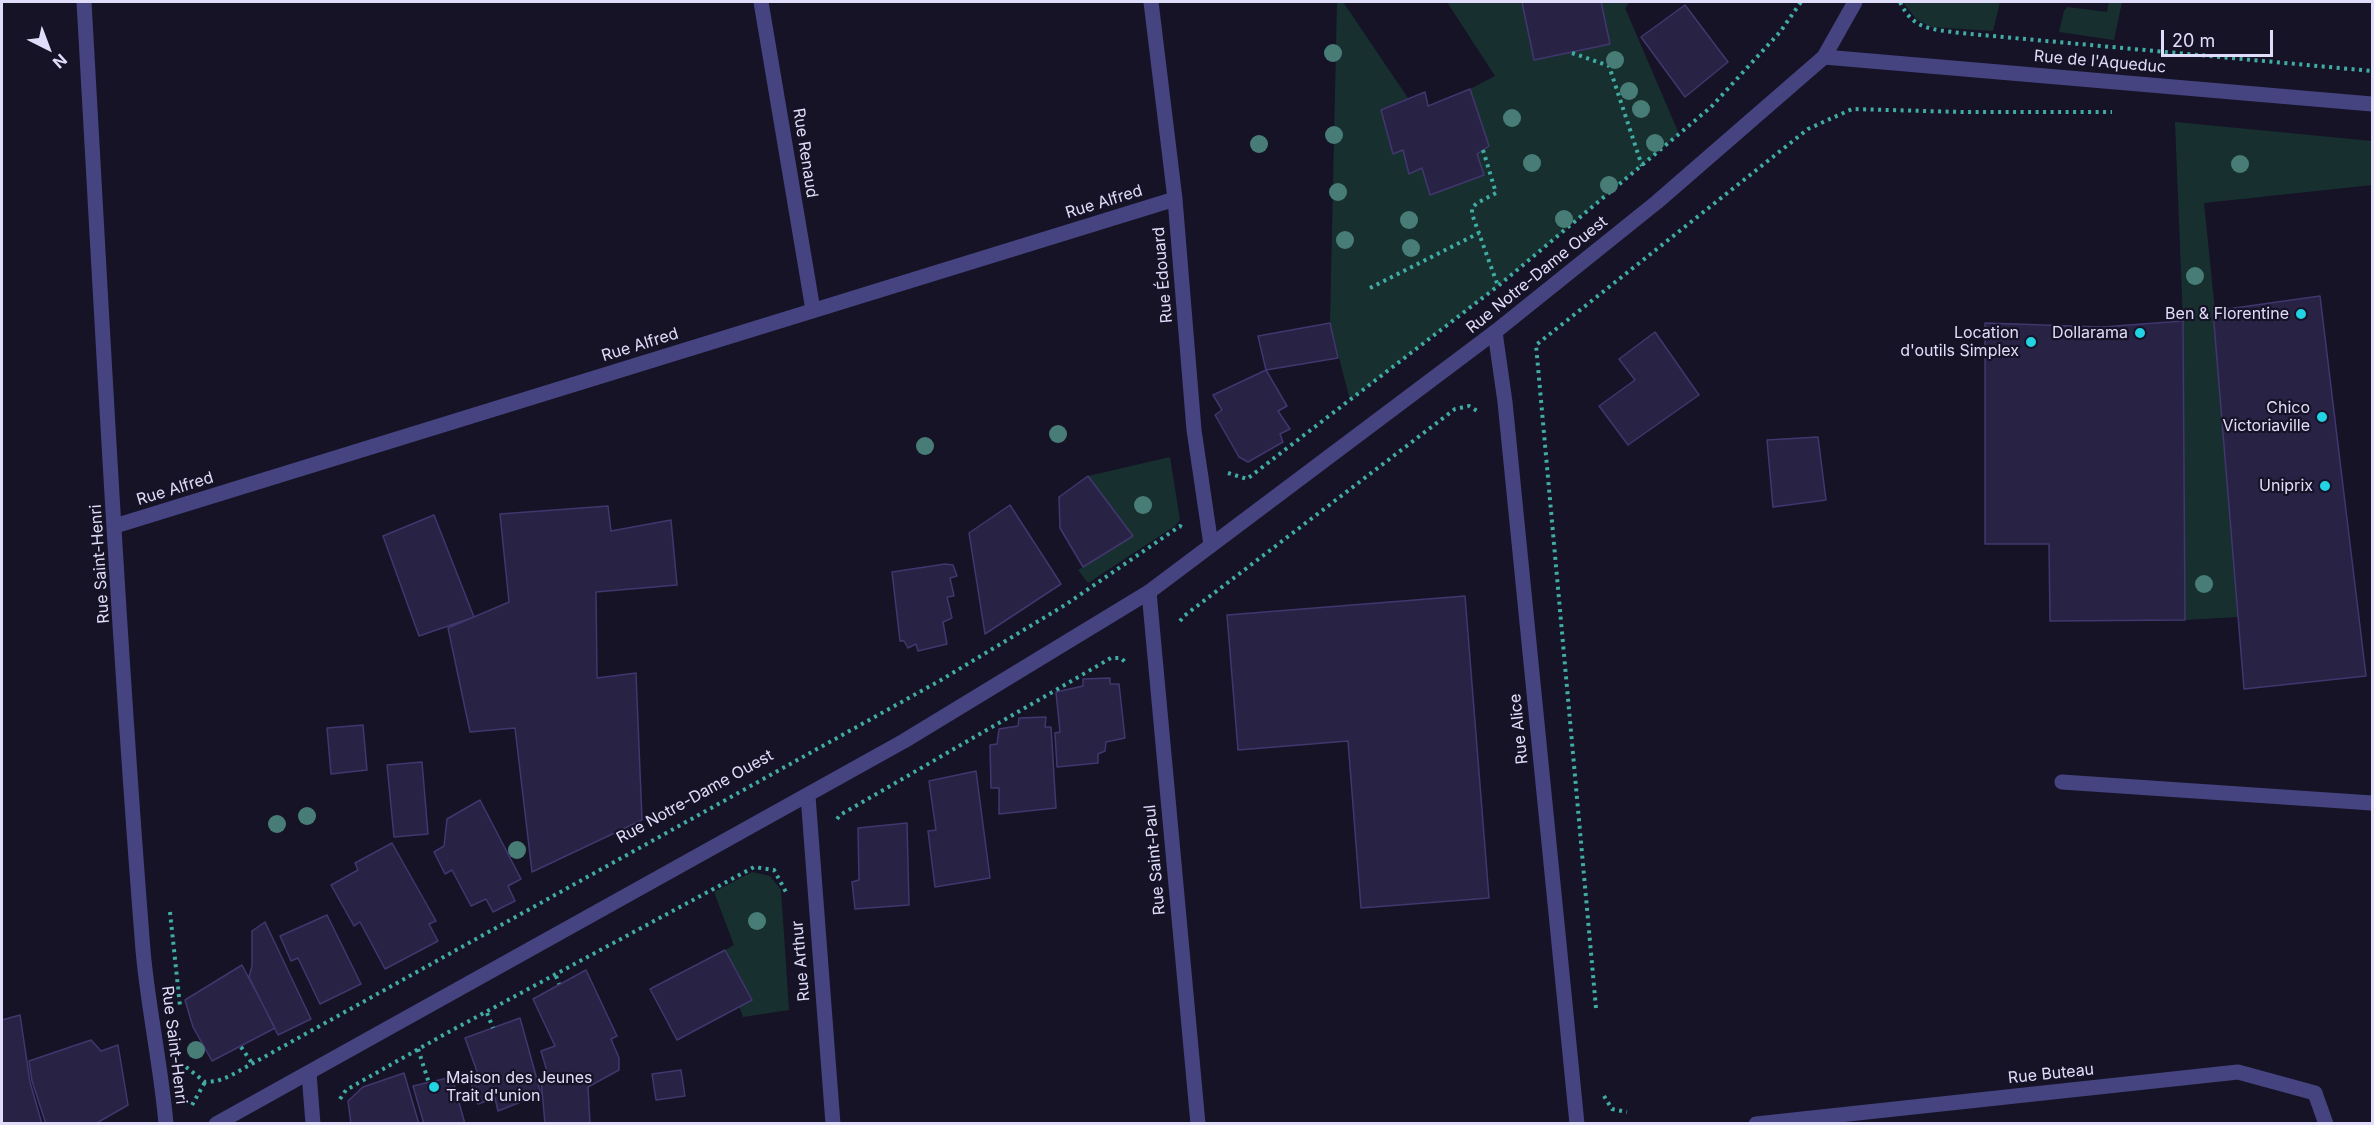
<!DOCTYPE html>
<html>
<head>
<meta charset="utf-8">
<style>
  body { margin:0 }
  #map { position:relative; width:2374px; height:1125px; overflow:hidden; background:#161327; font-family:Inter,sans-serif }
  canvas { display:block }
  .frame { position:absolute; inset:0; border:3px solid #e0ddfb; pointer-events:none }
  .north { position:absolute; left:18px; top:18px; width:60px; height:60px; -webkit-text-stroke:4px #161327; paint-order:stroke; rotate:138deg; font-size:16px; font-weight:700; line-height:24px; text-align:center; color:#e0ddfb }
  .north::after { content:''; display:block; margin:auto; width:21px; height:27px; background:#e0ddfb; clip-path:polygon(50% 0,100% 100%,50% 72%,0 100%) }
  .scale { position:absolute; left:2161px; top:30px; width:112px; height:27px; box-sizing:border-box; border:3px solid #e0ddfb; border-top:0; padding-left:8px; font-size:18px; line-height:21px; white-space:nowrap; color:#e0ddfb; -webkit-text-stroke:4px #161327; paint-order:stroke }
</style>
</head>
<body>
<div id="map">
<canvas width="2374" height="1125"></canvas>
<div class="frame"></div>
<div class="north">N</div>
<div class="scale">20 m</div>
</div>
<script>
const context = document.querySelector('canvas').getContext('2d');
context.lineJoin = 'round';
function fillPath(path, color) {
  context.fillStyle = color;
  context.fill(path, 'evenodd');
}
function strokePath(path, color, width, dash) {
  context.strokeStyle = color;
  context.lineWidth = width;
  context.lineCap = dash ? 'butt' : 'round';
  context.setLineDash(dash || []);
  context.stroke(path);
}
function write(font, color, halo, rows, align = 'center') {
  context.font = font + ' Inter,sans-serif';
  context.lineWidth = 4.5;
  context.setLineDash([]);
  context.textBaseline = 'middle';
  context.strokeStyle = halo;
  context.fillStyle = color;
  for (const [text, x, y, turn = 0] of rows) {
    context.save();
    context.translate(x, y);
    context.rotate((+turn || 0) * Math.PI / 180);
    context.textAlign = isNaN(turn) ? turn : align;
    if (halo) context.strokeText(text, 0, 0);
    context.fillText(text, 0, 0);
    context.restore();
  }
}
const green = new Path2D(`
  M1337,2H1343L1408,98L1381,110L1393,154L1403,150L1409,174L1422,168L1430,195L1484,175L1477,154L1489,146L1470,89L1495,76L1447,2H1630L1625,8L1679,134L1498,286L1350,400L1330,323Z
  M1903,2H2000L1993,31L1931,27L1916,19Z
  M2109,2H2122L2114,40L2059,32L2064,11L2067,7L2107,12Z
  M2175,122L2372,141V185L2204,203L2214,301L2238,617L2185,620L2183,321Z
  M1170,457L1180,520L1175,526L1088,583L1078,570L1083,567L1088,476Z
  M752,872L770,876L781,890L789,1010L743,1017L739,1006L752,999L725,950L734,945L714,892Z`);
const building = new Path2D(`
  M1522,2H1601L1610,44L1534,60Z
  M1685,5L1728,62L1685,97L1641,37Z
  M1470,89L1489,146L1477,154L1484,175L1430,195L1422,168L1409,174L1403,150L1393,154L1381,110L1425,92L1428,106Z
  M2320,296L2366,676L2244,689L2213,311Z
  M2183,321L2185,620L2050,621L2049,544H1985V323L2102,327Z
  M1330,323L1338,358L1266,370L1258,336Z
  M1655,332L1699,395L1628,445L1599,406L1635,380L1619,359Z
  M1266,370L1287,406L1278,411L1290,429L1280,434L1283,442L1248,462L1239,457L1215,415L1222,410L1213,395Z
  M1818,437L1826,500L1773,507L1767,440Z
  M1088,476L1133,536L1083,567L1060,528L1059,497Z
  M1010,505L1061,584L985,634L969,533Z
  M608,506L611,531L671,520L677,585L596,592L597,678L636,673L642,820L532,872L515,728L470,732L448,628L509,602L500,514Z
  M434,515L474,617L419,636L383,536Z
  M945,564L953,565L957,576L950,578L954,596L947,597L952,618L943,622L947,644L918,651L916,644L908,648L904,641H900L892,572Z
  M1465,596L1489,898L1361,908L1348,741L1238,750L1227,615Z
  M1110,678V684H1119L1125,738L1106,742L1105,751L1098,754V763L1057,767L1055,733L1060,732L1056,692L1083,686V679Z
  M1046,717L1045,727H1051L1056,808L999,814V788H991L990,745L997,744L999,729L1018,726L1019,718Z
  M363,725L367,770L331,774L327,728Z
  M422,762L428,834L394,837L387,765Z
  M976,771L990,878L935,887L928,831L936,830L929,781Z
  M480,800L521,879L508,886L515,901L493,912L486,899L471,906L452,870L445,874L434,852L444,846L447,819Z
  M907,823L909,905L855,909L852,882L859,880L858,828Z
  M392,843L436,921L429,924L438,941L385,969L360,922L354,926L331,885L358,870L355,863Z
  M327,915L361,984L320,1004L298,958L291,961L280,936Z
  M265,922L311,1019L278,1035L249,977L252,966V931Z
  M725,950L752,1000L677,1040L650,989Z
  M242,965L275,1028L212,1061L193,1027L185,1000Z
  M586,970L617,1036L611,1039L619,1058V1070L588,1087L590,1124H545L541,1079L549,1078L541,1051L555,1046L533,999Z
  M20,1015L30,1082L42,1124H2V1020Z
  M520,1018L541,1094L498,1111L495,1098L478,1104L470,1081L479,1077L465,1038Z
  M91,1040L101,1051L118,1045L128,1105L95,1124H46L32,1081L29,1061Z
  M681,1070L685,1096L656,1100L652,1074Z
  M404,1073L419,1124H351L348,1101L363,1087Z
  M452,1077L465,1124H424L413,1086Z`);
const path = new Path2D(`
  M1900,2C1913,30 1932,29 1960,33L2372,71
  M1572,53L1609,66L1642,166
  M1483,150L1496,193L1477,203L1472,208V214L1498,286
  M1370,288L1479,233
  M1228,473L1247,479L1498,286L1679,134L1711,107L1780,32L1801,2
  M1180,621L1184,616L1455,409L1469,406L1479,412
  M837,819L840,815L1111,658H1121L1127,664
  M170,912L180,1006
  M556,976L559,984
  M1596,1008L1536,345L1808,129L1852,109L1962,112H2112
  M487,1013L493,1028
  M241,1047L252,1063
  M418,1049L429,1083
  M186,1067L205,1082L217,1081L230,1076L941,680L1065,605L1180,526L1182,527
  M1604,1096L1612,1109L1627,1112
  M340,1099L346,1090L445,1034L754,867L774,870L786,892
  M192,1105L205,1082
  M134,1123V1124`);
const service = new Path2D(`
  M2062,782L2372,803`);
const minor = new Path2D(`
  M84,2C102,318 118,634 143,950C148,1008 161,1065 166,1124
  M761,2L813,310
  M1151,2L1175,199L1194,430L1211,545
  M1824,57L2372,104
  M1495,332L1505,402L1577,1124
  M115,526L1175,199
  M1149,592L1198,1124
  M808,796L833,1124
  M309,1073L313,1124
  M1756,1124L2238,1072L2315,1093L2326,1124`);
const tertiary = new Path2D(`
  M216,1124L904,741L1149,592L1495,332L1657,202L1824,57L1855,2`);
const trees = [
  [1333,53],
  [1615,60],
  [1629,91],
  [1641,109],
  [1512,118],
  [1334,135],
  [1655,143],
  [1259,144],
  [1532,163],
  [2240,164],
  [1609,185],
  [1338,192],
  [1564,219],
  [1409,220],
  [1345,240],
  [1411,248],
  [2195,276],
  [1058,434],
  [925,446],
  [1143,505],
  [2204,584],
  [307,816],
  [277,824],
  [517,850],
  [757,921],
  [196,1050]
];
const markers = [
  [2301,314,6,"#21d3e3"],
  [2140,333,6,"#21d3e3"],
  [2031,342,6,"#21d3e3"],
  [2322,417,6,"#21d3e3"],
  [2325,486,6,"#21d3e3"],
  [434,1087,6,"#21d3e3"]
];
const streetNames = [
  ["Rue de l'Aqueduc",2100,62,5],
  ["Rue Renaud",805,153,81],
  ["Rue Alfred",1104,202,-17],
  ["Rue Édouard",1163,275,-95],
  ["Rue Notre-Dame Ouest",1537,275,-39],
  ["Rue Alfred",640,345,-17],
  ["Rue Alfred",175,489,-17],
  ["Rue Saint-Henri",100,564,-94],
  ["Rue Alice",1519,729,-96],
  ["Rue Notre-Dame Ouest",695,797,-29],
  ["Rue Saint-Paul",1155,860,-95],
  ["Rue Arthur",801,961,-95],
  ["Rue Saint-Henri",174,1045,83],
  ["Rue Buteau",2051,1074,-6]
];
const poiNames = [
  ["Ben & Florentine",2289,314],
  ["Location",2019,333],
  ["d'outils Simplex",2019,351],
  ["Dollarama",2128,333],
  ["Chico",2310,408],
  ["Victoriaville",2310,426],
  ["Uniprix",2313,486],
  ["Maison des Jeunes",446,1078,"left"],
  ["Trait d'union",446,1096,"left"]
];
fillPath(green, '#17302f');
fillPath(building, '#282245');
strokePath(building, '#41376e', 1.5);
strokePath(path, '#40aca4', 4, [3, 4.5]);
strokePath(service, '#454480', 15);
strokePath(minor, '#454480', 15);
strokePath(tertiary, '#454480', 15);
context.fillStyle = '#487d77';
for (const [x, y] of trees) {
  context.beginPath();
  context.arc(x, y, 9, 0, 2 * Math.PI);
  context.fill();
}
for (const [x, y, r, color] of markers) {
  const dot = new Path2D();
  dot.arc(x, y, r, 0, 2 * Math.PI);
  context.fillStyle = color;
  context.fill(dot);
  strokePath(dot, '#161327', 2);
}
write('16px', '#e0ddfb', '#161327', streetNames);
write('16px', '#e0ddfb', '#161327', poiNames, 'right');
</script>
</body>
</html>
